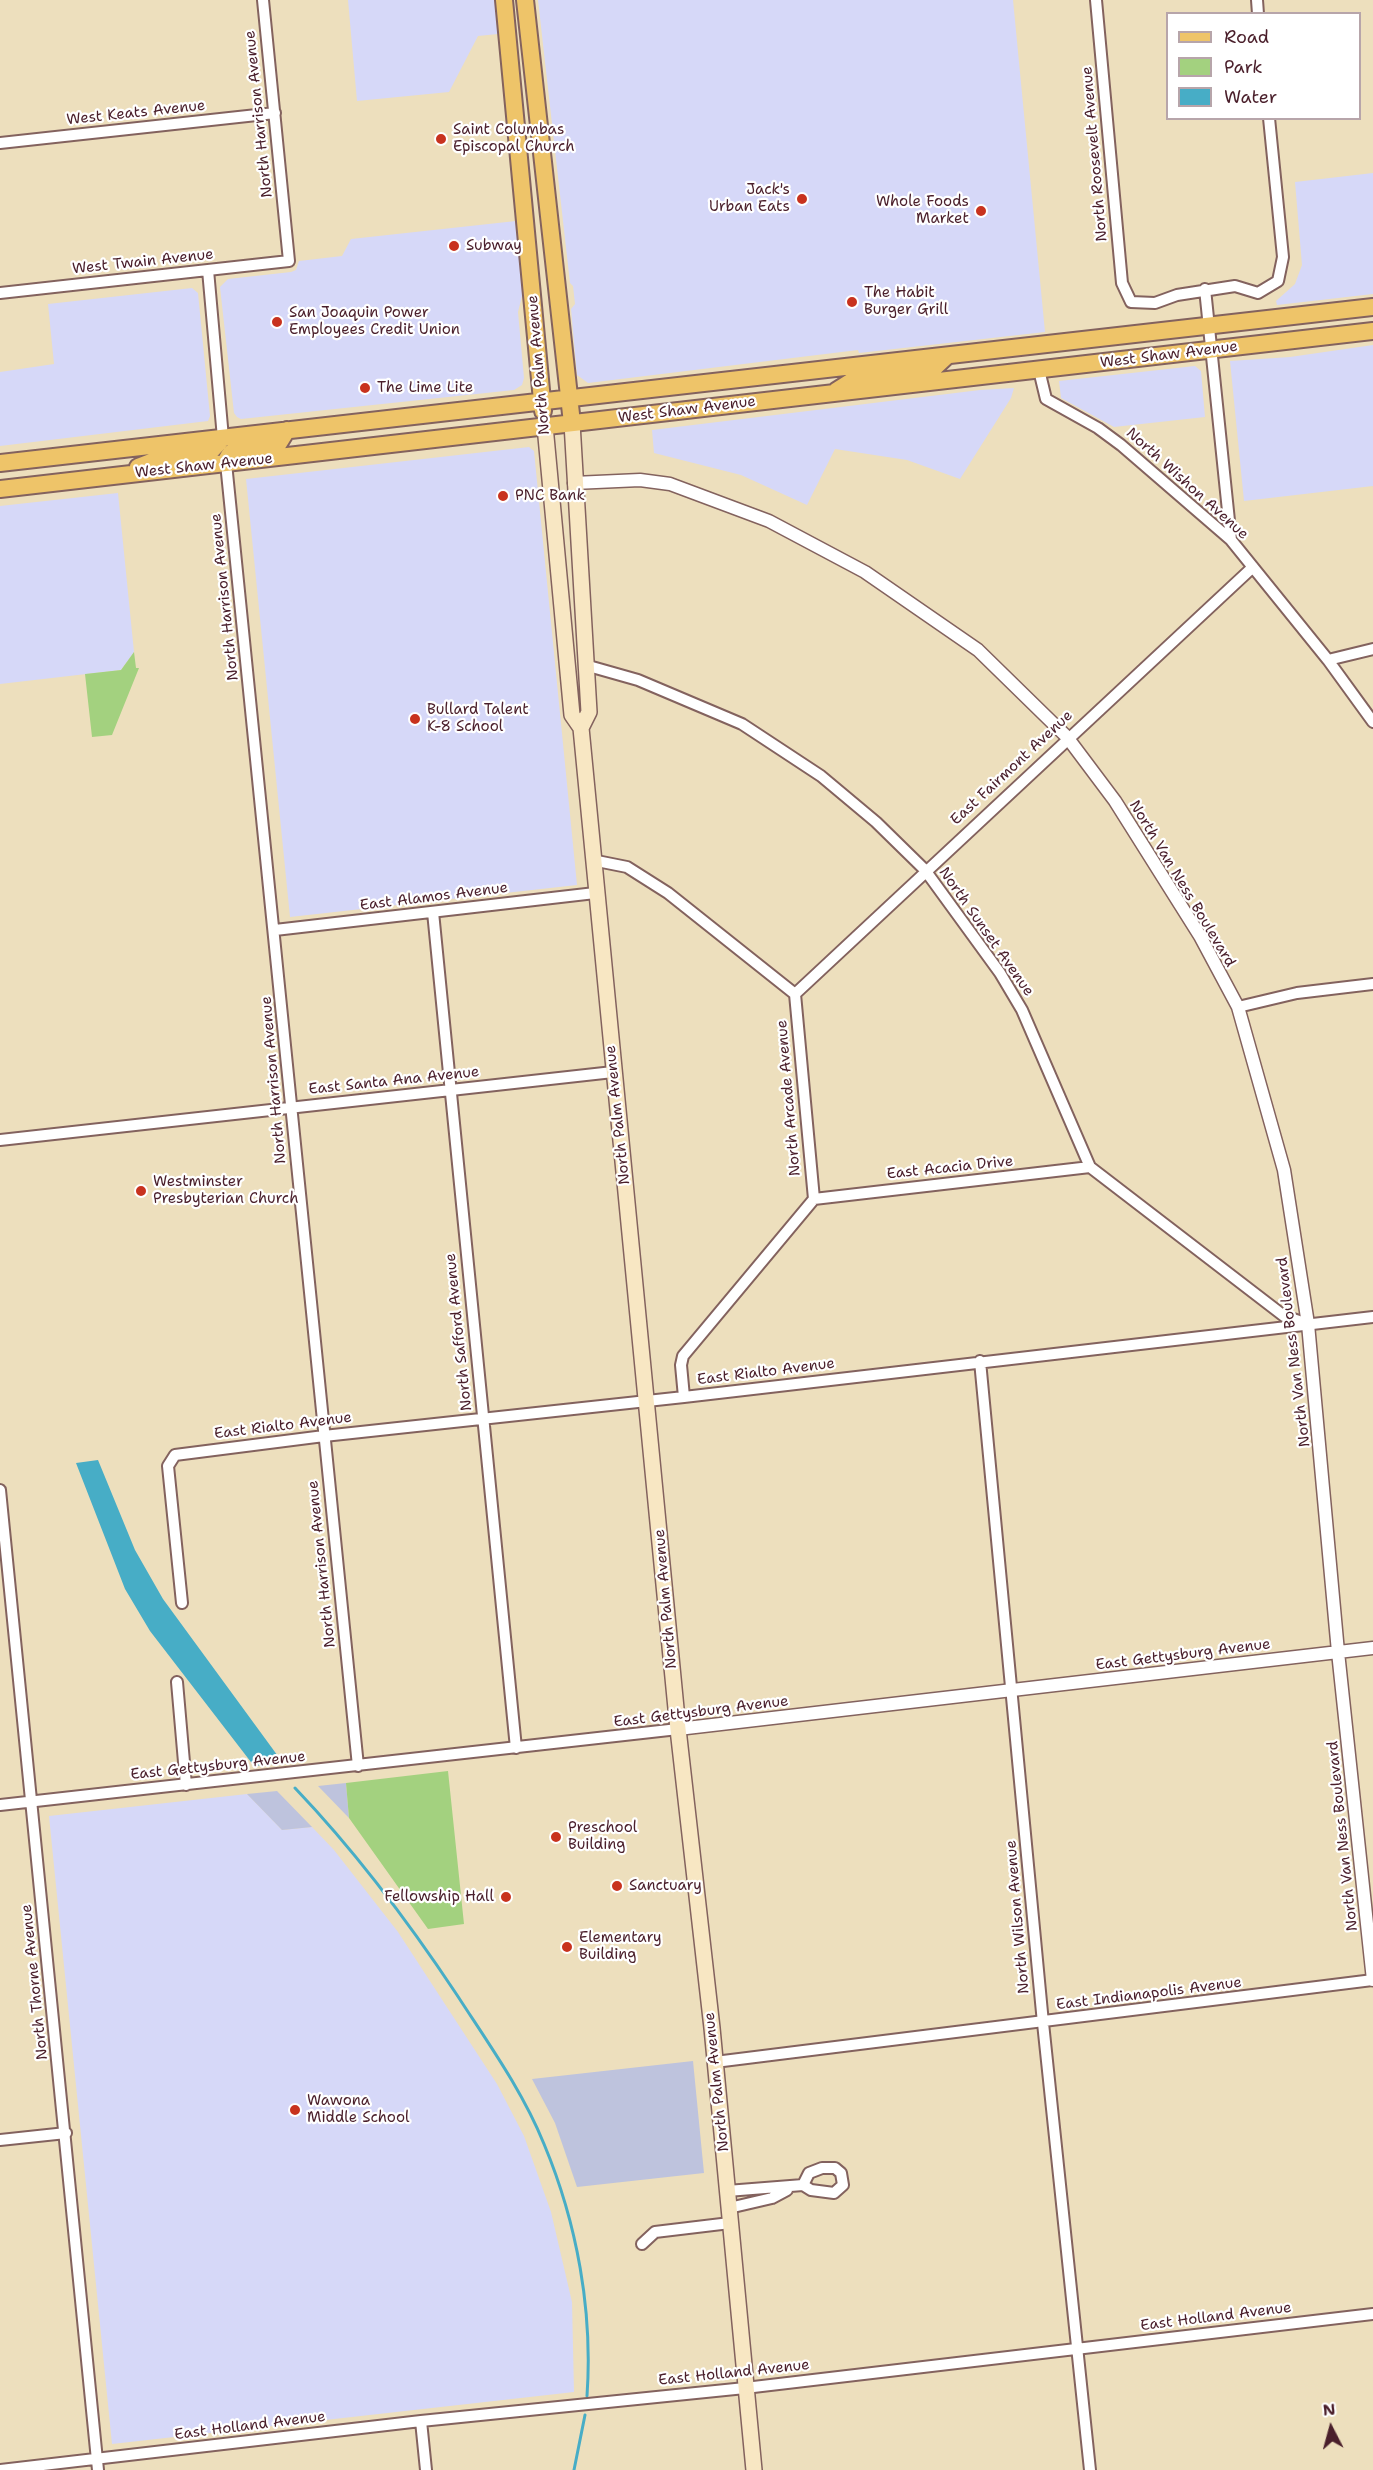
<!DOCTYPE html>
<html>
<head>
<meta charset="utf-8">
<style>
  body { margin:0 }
  #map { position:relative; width:1373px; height:2470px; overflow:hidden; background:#eddfbd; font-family:"Shantell Sans",sans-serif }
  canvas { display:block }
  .legend { position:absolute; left:1166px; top:12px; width:195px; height:108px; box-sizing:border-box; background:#fff; border:2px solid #b7a5aa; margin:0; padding:8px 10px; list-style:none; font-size:18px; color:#4a1f2b }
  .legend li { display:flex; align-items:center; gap:12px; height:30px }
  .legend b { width:30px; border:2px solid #b7a5aa }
  .north { position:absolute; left:1301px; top:2398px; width:60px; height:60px; -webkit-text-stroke:4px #fff; paint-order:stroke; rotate:354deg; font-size:16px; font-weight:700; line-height:24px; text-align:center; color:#4a1f2b }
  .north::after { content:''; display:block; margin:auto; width:21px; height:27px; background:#4a1f2b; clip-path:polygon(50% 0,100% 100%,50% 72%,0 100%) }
</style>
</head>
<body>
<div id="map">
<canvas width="1373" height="2470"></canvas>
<ul class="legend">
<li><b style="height:8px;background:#eec469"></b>Road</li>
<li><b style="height:16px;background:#a3d17f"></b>Park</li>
<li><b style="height:16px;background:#47adc6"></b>Water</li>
</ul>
<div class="north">N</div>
</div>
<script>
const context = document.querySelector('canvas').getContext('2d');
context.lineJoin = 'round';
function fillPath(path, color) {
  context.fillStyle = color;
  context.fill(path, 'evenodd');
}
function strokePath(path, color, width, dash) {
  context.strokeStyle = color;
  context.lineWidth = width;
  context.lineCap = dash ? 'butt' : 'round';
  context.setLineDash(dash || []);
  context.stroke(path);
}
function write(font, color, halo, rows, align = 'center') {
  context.font = font + ' "Shantell Sans",sans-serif';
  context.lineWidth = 4.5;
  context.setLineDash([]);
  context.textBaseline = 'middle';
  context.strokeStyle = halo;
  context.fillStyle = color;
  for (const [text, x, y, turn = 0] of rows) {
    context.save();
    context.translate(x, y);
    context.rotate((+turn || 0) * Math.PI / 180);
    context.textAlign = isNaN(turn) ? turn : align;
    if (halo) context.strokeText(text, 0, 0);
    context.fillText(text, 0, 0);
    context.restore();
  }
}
const built = new Path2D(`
  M348,0H495L498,34L478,36L449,92L357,101Z
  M538,0H1013L1045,332L859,353L858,350L588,383L577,375L571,309L575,304L573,286L570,283Z
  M1373,173V294L1277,305L1276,301L1295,284L1302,265L1295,182Z
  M516,221L524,288L518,312L524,378L522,385L514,390L241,419L237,417L234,413L220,287L228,279L291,272L296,270L299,261L342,256L351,239Z
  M192,288L198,293L210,416L208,421L0,446V372L54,364L48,304Z
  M1373,345V486L1244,501L1230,361L1290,357Z
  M1195,366L1201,371L1205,417L1114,427L1061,398L1059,381Z
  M1014,388L1011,398L960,479L907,460L835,449L807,505L741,475L654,453L652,430L980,390Z
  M529,447L534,451L577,885L290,917L246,479Z
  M118,493L134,652L121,670L0,684V506Z
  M247,1794L282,1830L312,1827L334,1850L398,1932L497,2084L524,2136L551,2212L572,2302L574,2392L112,2444L49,1816Z`);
const industrial = new Path2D(`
  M346,1783L349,1818L318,1786Z
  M277,1791L312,1827L282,1830L247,1794Z
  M693,2061L704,2173L577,2187L555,2123L532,2079Z`);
const green = new Path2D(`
  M134,652L136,668H139L112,735L92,737L85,674L121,670Z
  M448,1771L464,1924L428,1929L349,1818L346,1783Z`);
const water = new Path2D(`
  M98,1460L135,1550L163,1599L283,1763L254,1766L150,1631L125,1589L76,1463Z`);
const stream = new Path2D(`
  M295,1788C356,1852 408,1921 457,1995C488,2043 522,2090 544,2144C577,2223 593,2311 587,2396
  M574,2470L585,2415`);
const minor = new Path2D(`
  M1096,0L1122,283L1131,302L1155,303L1177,295L1235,286L1258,293L1278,281L1283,257L1269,118
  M1257,0L1258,14
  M0,143L275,113
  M208,270L223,438
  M1205,289L1231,540
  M0,293L289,261L263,0
  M1039,370L1046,399L1098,428L1121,445L1231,540L1328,660L1373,722
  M226,463L358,1766
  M1328,660L1373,649
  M585,665L638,680L742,724L821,776L876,822L925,870L1000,973L1022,1010L1090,1167L1284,1316L1302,1322
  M592,860L627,867L668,893L795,994L814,1199L683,1356L681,1365L684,1397
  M433,912L516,1748
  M275,930L595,893
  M795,994L1253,567
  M1238,1007L1297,993L1373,984
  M0,1140L613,1072
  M814,1199L1090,1167
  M980,1361L1043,2023L1090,2470
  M0,1490L98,2470
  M182,1603L168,1466L175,1455L324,1436L684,1397L1373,1317
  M177,1682L186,1785
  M0,1805L678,1729
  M715,2062L1373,1980
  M0,2140L66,2133
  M727,2191L803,2185L811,2190L834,2193L843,2185L841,2173L835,2168H822L809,2173L803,2185
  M729,2208L772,2198L787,2190
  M642,2244L655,2232L730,2223
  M421,2421L426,2470
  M0,2470L421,2421L745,2388L1373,2314`);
const tertiary = new Path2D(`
  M574,483L640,480L670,484L769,521L865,572L978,650L1067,737L1115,801L1200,936L1238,1007L1284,1170L1308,1324L1338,1652L1373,1980
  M678,1729L1373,1648`);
const secondary = new Path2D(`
  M572,423L589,712L581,728
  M545,426L572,715L581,728L678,1729L712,2028L754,2470`);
const primary = new Path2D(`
  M504,0L543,411
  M525,0L572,423
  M836,391L855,379L932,370L947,356
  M0,463L1373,307
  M226,463C229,442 262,445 279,443L287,430
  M138,467L164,457L211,451L223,438
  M0,489L1373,331`);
const markers = [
  [441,139,6,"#c8321e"],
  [802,199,6,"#c8321e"],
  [981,211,6,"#c8321e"],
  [454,246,6,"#c8321e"],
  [852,302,6,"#c8321e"],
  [277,322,6,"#c8321e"],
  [365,388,6,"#c8321e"],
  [503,496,6,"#c8321e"],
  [415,719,6,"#c8321e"],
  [141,1191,6,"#c8321e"],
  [556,1837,6,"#c8321e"],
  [617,1886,6,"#c8321e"],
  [506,1897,6,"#c8321e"],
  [567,1947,6,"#c8321e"],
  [295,2110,6,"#c8321e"]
];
const streetNames = [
  ["West Keats Avenue",136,113,-6],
  ["North Harrison Avenue",259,114,-96],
  ["North Roosevelt Avenue",1095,154,-95],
  ["West Twain Avenue",143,262,-6],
  ["West Shaw Avenue",1169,355,-7],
  ["North Palm Avenue",539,365,-95],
  ["West Shaw Avenue",687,410,-7],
  ["West Shaw Avenue",204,466,-6],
  ["North Wishon Avenue",1187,484,42],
  ["North Harrison Avenue",225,597,-96],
  ["East Fairmont Avenue",1012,768,-43],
  ["North Van Ness Boulevard",1182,884,59],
  ["East Alamos Avenue",434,897,-7],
  ["North Sunset Avenue",986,932,55],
  ["North Harrison Avenue",274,1080,-95],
  ["East Santa Ana Avenue",394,1081,-6],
  ["North Arcade Avenue",789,1098,-95],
  ["North Palm Avenue",618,1115,-96],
  ["East Acacia Drive",950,1168,-6],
  ["North Safford Avenue",459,1332,-96],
  ["North Van Ness Boulevard",1294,1352,-97],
  ["East Rialto Avenue",766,1372,-7],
  ["East Rialto Avenue",283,1426,-7],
  ["North Harrison Avenue",322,1564,-96],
  ["North Palm Avenue",666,1599,-95],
  ["East Gettysburg Avenue",1183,1655,-7],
  ["East Gettysburg Avenue",701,1712,-7],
  ["East Gettysburg Avenue",218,1766,-6],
  ["North Van Ness Boulevard",1343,1836,-96],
  ["North Wilson Avenue",1018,1917,-95],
  ["North Thorne Avenue",35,1982,-96],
  ["East Indianapolis Avenue",1149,1994,-7],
  ["North Palm Avenue",717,2082,-96],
  ["East Holland Avenue",1216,2317,-7],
  ["East Holland Avenue",734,2373,-6],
  ["East Holland Avenue",250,2426,-7]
];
const poiNames = [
  ["Saint Columbas",453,130],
  ["Episcopal Church",453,147],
  ["Jack's",790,190,"right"],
  ["Urban Eats",790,207,"right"],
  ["Whole Foods",969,202,"right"],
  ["Market",969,219,"right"],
  ["Subway",466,246],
  ["The Habit",864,293],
  ["Burger Grill",864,310],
  ["San Joaquin Power",289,313],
  ["Employees Credit Union",289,330],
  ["The Lime Lite",377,388],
  ["PNC Bank",515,496],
  ["Bullard Talent",427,710],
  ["K-8 School",427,727],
  ["Westminster",153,1182],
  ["Presbyterian Church",153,1199],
  ["Preschool",568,1828],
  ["Building",568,1845],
  ["Sanctuary",629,1886],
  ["Fellowship Hall",494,1897,"right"],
  ["Elementary",579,1938],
  ["Building",579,1955],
  ["Wawona",307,2101],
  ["Middle School",307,2118]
];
fillPath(built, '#d6d8f8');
fillPath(industrial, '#bec3dd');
fillPath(green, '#a3d17f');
fillPath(water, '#47adc6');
strokePath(stream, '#47adc6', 3);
strokePath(minor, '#83625e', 14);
strokePath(tertiary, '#83625e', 15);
strokePath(secondary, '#83625e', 18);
strokePath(primary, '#83625e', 20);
strokePath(minor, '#fff', 10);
strokePath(tertiary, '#fff', 12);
strokePath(secondary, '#f8e7c3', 15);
strokePath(primary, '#eec469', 16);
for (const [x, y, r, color] of markers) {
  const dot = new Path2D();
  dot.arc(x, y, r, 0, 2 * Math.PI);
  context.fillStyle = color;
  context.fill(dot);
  strokePath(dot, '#fff', 2);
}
write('15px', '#4a1f2b', '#fff', streetNames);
write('15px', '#4a1f2b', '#fff', poiNames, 'left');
</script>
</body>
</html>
